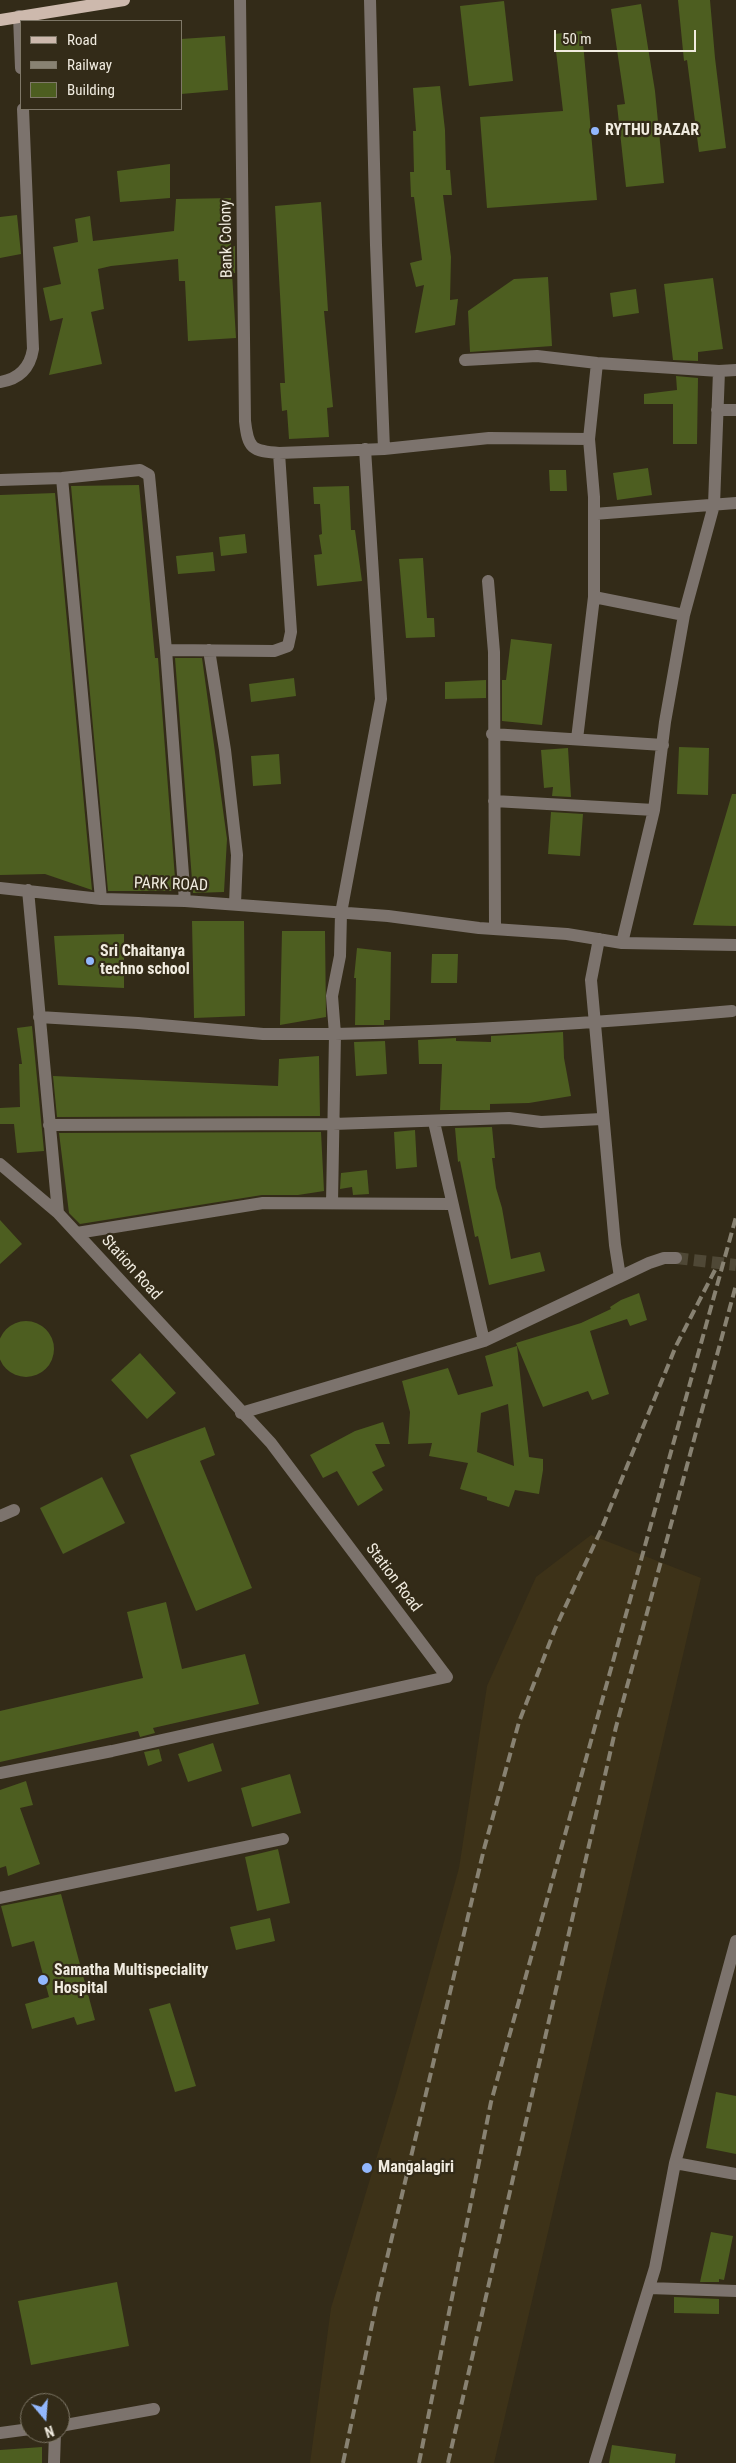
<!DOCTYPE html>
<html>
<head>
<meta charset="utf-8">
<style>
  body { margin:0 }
  #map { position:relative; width:736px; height:2463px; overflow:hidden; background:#332b18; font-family:"Roboto Condensed",sans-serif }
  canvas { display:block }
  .legend { position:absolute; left:20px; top:20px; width:162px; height:90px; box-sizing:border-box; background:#332b18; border:1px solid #7f7868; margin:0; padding:6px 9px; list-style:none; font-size:15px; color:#f0ebdf }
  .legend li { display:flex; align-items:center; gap:10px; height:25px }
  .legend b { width:25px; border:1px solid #7f7868 }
  .north { position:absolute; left:20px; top:2393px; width:50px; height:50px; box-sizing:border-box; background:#332b18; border:1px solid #7f7868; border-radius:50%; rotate:162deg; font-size:14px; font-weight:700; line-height:20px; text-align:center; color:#f0ebdf }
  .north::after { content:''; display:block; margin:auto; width:18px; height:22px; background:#92b7fd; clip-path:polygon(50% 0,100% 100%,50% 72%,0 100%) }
  .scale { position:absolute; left:554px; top:30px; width:142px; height:22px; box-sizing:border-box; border:2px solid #f0ebdf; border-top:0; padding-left:6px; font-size:15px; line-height:18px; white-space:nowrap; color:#f0ebdf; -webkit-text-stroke:4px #332b18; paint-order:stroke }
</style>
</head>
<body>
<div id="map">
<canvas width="736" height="2463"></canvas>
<ul class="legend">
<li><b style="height:6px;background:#cdb9ad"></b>Road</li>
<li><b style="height:6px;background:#888272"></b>Railway</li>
<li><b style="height:14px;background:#4d5e20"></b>Building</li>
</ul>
<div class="north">N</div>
<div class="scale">50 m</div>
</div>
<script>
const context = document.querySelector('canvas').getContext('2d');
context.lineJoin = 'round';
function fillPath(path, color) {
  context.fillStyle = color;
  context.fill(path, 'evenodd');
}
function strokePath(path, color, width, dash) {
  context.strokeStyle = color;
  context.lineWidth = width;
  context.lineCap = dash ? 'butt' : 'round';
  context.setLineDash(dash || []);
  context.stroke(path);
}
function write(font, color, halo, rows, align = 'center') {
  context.font = font + ' "Roboto Condensed",sans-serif';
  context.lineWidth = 4.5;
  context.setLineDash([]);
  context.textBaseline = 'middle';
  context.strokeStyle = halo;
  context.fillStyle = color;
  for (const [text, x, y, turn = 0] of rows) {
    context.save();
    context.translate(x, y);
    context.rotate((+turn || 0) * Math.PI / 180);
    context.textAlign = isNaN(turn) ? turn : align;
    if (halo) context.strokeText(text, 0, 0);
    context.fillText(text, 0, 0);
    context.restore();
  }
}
const built = new Path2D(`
  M591,1535L701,1578L494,2463H310L331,2308L397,2090L459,1868L487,1686L536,1577Z`);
const building = new Path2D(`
  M678,0H710L715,58L726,148L699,152L687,60L684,61Z
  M504,1L513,81L469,86L460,6Z
  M641,4L655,91L664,183L626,187L617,105L625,104L611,9Z
  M582,31L597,200L487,208L480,117L563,111L554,34Z
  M225,36L228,90L181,94V39Z
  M440,86L445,130L446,170H450L452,195H443L451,257L450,300L458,299L455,325L415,333L424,285L416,287L410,263L422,260L414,197H411L410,172H414L413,131H416L413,88Z
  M170,164V198L120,202L117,171Z
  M231,198V247L235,246V273H232L236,338L188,341L185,281H179L178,259L111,266L98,269L104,309L91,312L102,364L49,375L63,318L50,321L43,288L61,284L53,247L78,242L75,219L90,216L93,241L174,231L176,199Z
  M321,202L328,311H324L333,407L327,408L329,437L289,439L287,410L282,411L280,383H285L275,206Z
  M17,215L21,254L0,258V217Z
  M548,277L552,346L470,352L468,311L514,279Z
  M713,278L723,349L698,352V361L673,360L664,284Z
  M636,289L639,313L613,317L610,293Z
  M676,376L698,378L697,444H673V404H644V394L677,390Z
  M648,468L652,495L617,500L613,473Z
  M549,470H566L567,491H550Z
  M139,485L155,658H158L176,891H108L71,486Z
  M349,486L351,530H355L362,581L317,586L314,555L322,554L319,535L322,534L320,504H314L313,487Z
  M55,493L92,890L45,874L0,875V495Z
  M245,534L247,553L221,556L219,537Z
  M213,552L215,571L178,574L176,556Z
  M423,558L427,618H434L435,637L406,638L399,559Z
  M511,639L552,644L542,725L502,721V680H506Z
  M175,658H202L227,839L224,892L193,893Z
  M294,678L296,696L251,702L249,684Z
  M486,680V698L445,699V682Z
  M679,747L709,748L708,795L677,794Z
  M568,748L571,797L552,796L553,787L544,788L541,750Z
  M279,754L281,784L253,786L251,756Z
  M732,794H736V926L693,925Z
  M551,812L583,814L580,856L548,854Z
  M192,921H244L245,1016L194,1018Z
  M282,931H325L326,1017L280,1025Z
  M124,934V988L58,985L54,936Z
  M357,948L391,952L390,1020H384V1025H355L356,978H354Z
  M432,954H458L457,983H431Z
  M32,1026L44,1151L17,1153L14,1124H0V1108L20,1107L19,1064H22L17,1028Z
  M563,1032L564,1058L571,1096L529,1103L490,1104V1110H440L442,1064H419L418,1040L456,1038V1041L491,1042V1036Z
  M385,1041L387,1074L356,1076L354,1042Z
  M319,1056L320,1116L57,1117L53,1076L278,1086L279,1059Z
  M492,1127L495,1158H492L496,1188L502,1208L511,1259L540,1252L545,1271L489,1285L478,1236L475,1237L460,1161L458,1162L455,1128Z
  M415,1130L417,1167L396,1169L394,1132Z
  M321,1132L324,1191L298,1195H262L80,1224L69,1213L59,1133Z
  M367,1170L369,1194L353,1195L352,1187L340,1189L341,1173Z
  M0,1220L22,1244L0,1264Z
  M639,1293L647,1320L630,1326L627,1319L590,1331L609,1394L592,1400L588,1391L543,1407L516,1343L581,1323L611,1309L610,1307L621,1300Z
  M-2 1349a28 28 0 1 1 56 0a28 28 0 1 1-56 0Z
  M517,1346L529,1457L543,1459V1470L539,1494L515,1490L509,1507L487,1500V1497L460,1489L468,1463L429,1456L432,1443L408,1444L410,1412L402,1381L448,1368L458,1395L493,1386L485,1356ZM508,1404L514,1466L477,1452L481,1413Z
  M140,1353L176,1393L147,1419L111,1380Z
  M383,1422L390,1444H375L385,1466L372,1472L383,1490L358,1506L337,1471L323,1478L310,1455L355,1431Z
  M205,1427L215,1455L200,1461L252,1588L196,1611L130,1455Z
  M102,1477L125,1523L63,1554L40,1508Z
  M166,1602L182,1669L245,1654L259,1704L153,1728L155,1733L140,1737L138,1731L0,1762V1711L143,1678L127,1612Z
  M213,1743L222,1771L188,1782L178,1754Z
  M159,1749L162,1761L148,1766L144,1752Z
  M290,1774L301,1813L252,1827L241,1788Z
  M26,1781L33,1805L20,1808L40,1864L8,1876L6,1866L0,1868V1790Z
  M278,1849L290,1903L257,1911L245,1857Z
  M61,1894L95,2020L77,2025L74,2017L32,2029L25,2004L49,1997L34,1941L12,1947L1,1906Z
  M270,1918L275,1941L236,1950L230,1927Z
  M170,2003L196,2086L175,2092L149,2009Z
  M716,2092L736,2096V2154L706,2148Z
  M711,2232L733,2236L724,2280L719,2279V2282H700Z
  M117,2282L129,2346L31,2365L18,2301Z
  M674,2297L719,2299V2314L674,2313Z
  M612,2445L676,2454L675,2463H609Z
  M42,2447V2463H0V2450Z`);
const minorTunnel = new Path2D(`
  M676,1258L736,1265`);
const minor = new Path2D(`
  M240,0L245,421C248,449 252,451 279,453L384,449L376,245L370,0
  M19,16L21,68
  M465,360L537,356L597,363L719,371L736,370
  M0,382C19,379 30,368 33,349L23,109
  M717,410H736
  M384,449L489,438L589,439
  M62,478L101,899
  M0,480L62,478L140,470L149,475L166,650L185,901
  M594,514L736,503
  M488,581L494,652L495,929
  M594,597L684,615
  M166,650L274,651L288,646L291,632L279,453
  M209,650L225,750L237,855L235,904
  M492,734L663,745
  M577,739L594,597V497L589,439L597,363
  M494,801L654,810
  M0,888L101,899L185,901L388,916L479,928L567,934L622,943L654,810L665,722L684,615L714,505L719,371
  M28,890L58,1213
  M599,939L591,980L615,1245L620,1277
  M622,943L736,945
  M39,1017L138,1023L263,1034H335L332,996L340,956L341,913L381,699L365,449
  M434,1122L484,1341
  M49,1125L333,1124L509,1118L541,1122L602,1119
  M0,1164L58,1213L271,1443L447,1677L112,1751L0,1773
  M332,1203L335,1034C467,1031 599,1023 732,1011
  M77,1233L263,1203L452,1204
  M241,1413L484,1341L649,1263L664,1258H676
  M0,1516L14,1510
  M0,1898L283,1839
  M675,2163L736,2174
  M649,2288L736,2291
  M60,2426L154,2409
  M0,2433L30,2429
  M54,2463L55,2433
  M595,2463L655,2268L675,2163L736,1941`);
const major = new Path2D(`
  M0,20L124,0`);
const rail = new Path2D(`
  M343,2463L378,2296L484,1849L519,1722L555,1629L601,1530L676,1346L715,1270
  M419,2463L491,2102L736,1217
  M448,2463L616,1727L736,1285`);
const markers = [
  [595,131,5,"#92b7fd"],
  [90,961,5,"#92b7fd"],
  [43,1980,6,"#92b7fd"],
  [367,2168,6,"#92b7fd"]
];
const poiNames = [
  ["RYTHU BAZAR",605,131],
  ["Sri Chaitanya",100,952],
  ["techno school",100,970],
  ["Samatha Multispeciality",54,1971],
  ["Hospital",54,1989],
  ["Mangalagiri",378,2168]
];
const streetNames = [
  ["Bank Colony",227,239,-91],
  ["PARK ROAD",171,885,2],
  ["Station Road",131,1268,48],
  ["Station Road",393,1578,53]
];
fillPath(built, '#3d3218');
fillPath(building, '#4d5e20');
strokePath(minorTunnel, '#4f4836', 12, [12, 6]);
strokePath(minor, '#7c736d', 12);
strokePath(major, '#cdb9ad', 12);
strokePath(rail, '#888272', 4, [10, 5]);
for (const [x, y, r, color] of markers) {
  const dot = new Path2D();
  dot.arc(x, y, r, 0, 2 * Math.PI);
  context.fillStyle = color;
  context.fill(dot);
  strokePath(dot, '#332b18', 2);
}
write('bold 16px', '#f0ebdf', '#332b18', poiNames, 'left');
write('16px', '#f0ebdf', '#332b18', streetNames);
</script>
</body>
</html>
